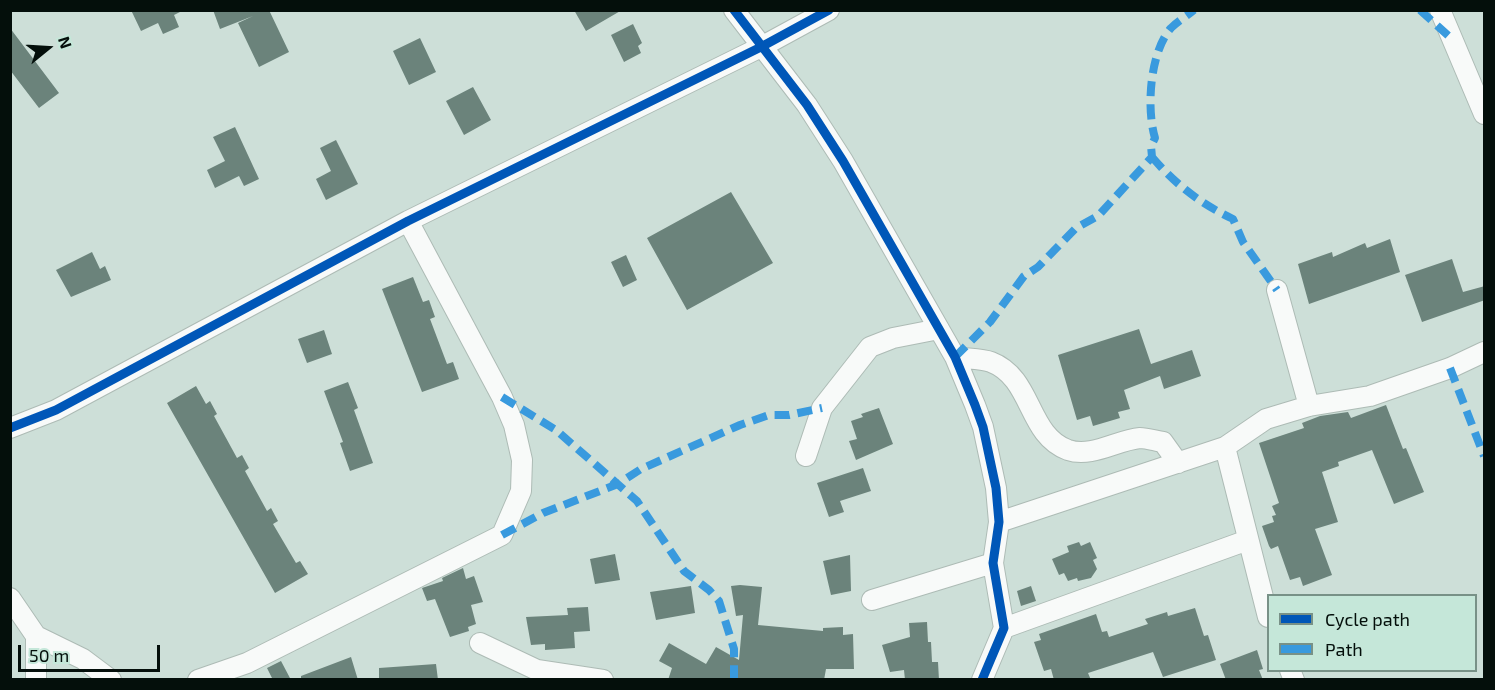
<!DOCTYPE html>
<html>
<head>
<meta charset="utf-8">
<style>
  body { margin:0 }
  #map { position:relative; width:1495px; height:690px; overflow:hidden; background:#cddfd8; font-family:"Exo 2",sans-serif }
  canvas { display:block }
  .frame { position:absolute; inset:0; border:12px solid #040f0b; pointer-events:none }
  .legend { position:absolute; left:1267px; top:594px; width:210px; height:78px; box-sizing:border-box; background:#c5e7d9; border:2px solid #789187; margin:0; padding:8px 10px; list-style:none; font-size:18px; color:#040f0b }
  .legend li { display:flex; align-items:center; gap:12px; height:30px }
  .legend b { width:30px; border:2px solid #789187 }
  .north { position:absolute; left:18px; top:18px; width:60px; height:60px; -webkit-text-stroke:4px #c5e7d9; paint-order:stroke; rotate:72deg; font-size:16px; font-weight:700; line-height:24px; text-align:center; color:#040f0b }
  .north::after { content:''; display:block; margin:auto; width:21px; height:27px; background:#040f0b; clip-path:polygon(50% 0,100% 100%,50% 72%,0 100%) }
  .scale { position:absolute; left:18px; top:645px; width:142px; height:27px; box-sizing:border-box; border:3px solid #040f0b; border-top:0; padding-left:8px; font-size:18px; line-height:21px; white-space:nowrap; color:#040f0b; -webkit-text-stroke:4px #c5e7d9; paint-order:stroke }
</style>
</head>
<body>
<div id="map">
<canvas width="1495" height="690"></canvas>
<div class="frame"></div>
<ul class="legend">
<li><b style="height:8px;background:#0057b8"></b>Cycle path</li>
<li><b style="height:8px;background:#399ade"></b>Path</li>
</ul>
<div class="north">N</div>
<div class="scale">50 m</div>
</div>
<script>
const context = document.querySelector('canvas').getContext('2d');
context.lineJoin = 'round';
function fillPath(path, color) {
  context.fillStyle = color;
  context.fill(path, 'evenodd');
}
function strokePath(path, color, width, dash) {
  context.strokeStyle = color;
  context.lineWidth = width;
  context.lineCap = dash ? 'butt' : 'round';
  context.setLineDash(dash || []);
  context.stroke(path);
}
const building = new Path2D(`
  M131,10H184L174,15L179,27L163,34L158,23L141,31Z
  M213,10H269L289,52L259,67L238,23L253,16L220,29Z
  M574,10H622L586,31Z
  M633,24L642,43L638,46L641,53L624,62L611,35Z
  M10,28L59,93L39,108L10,70Z
  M420,38L436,72L409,85L393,51Z
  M473,87L491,120L464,135L446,101Z
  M235,127L259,179L244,186L239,176L215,188L207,170L225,161L213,137Z
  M336,140L358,184L326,200L316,179L331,171L320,148Z
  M731,192L773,263L687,310L647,238Z
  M1390,239L1400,272L1309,304L1298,264L1332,252L1333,257L1365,243L1367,248Z
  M92,252L100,269L105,266L111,280L71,297L56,270Z
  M626,255L637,280L623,287L611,262Z
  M1452,259L1463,292L1485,286V300L1422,322L1405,275Z
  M413,277L423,302L429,300L435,317L430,319L447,364L453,362L459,379L422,392L382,289Z
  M1139,329L1151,364L1192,350L1201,376L1164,389L1160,376L1124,390L1130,409L1118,412L1120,418L1093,426L1090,416L1077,420L1058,355Z
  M324,330L332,354L307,363L298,339Z
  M348,382L358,408L354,410L373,463L350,471L340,443L343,442L324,391Z
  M196,386L206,404L210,401L217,414L214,416L237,458L242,455L249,468L245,471L267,511L271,508L278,521L273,524L296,563L300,561L308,574L275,593L167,403Z
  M1386,405L1403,449L1406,448L1424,492L1394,504L1372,450L1338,462L1339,466L1322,472L1338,522L1315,529L1332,575L1303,586L1300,577L1290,580L1278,546L1271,549L1269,546L1262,526L1274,522L1272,516L1276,515L1272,506L1279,503L1259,443L1304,428L1302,423L1320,416L1348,412L1351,418Z
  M879,408L893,444L856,460L849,441L857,439L851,421L863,417L861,414Z
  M863,468L871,491L840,501L844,512L829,517L817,483Z
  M1079,542L1081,546L1090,542L1097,558L1093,560L1097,569L1091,578L1078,581L1077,578L1068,581L1064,573L1059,575L1052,559L1069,552L1067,546Z
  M615,554L620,580L595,584L590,559Z
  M850,555L851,591L831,595L823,561Z
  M463,568L466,579L474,576L483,602L471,605L476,624L468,627L469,631L450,637L435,599L427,601L422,588L443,581L442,578Z
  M740,585L762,587L758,625L823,631V628L843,627V635L853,634L854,669H826L824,680H668L672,668L659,661L669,643L706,664L716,647L739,660L743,615L736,616L731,586Z
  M691,586L695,613L656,620L650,592Z
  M1031,586L1036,601L1021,606L1017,591Z
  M588,607L590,631L574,632L575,648L545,650V644L531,645L526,617L568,615L567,608Z
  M1195,608L1204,636L1208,635L1216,660L1163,677L1153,652L1088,673L1091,680H1054L1051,669L1044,671L1034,642L1041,640L1039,634L1096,614L1102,632L1107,631L1109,637L1148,624L1145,619L1167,612L1168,616Z
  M927,622L928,642H931L932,662H938L939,680H905L904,670L890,672L882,645L910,637L909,623Z
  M1257,650L1263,669L1259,670L1263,680H1226L1220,664Z
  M351,657L358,680H301V676Z
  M281,661L291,680H273L267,668Z
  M436,664L438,680H379V668Z`);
const street = new Path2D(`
  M734,10L807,105L843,161L955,357L975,405L983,427L996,488L999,522L993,563L1004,628L982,680
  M1440,10L1484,114
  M1277,290L1309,406
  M955,357C966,359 981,358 991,362C1033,378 1027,435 1068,450C1092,458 1117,440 1140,438C1147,438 1156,441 1163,442L1178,463
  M10,428L56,410L408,221L761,47L829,10
  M1225,447L1268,617
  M806,456L822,408L870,347L893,338L939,329
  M999,522L1225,447L1266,419L1309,406L1370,396L1450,368L1484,352
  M10,598L36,636V680
  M872,600L993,563
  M1004,628L1248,540
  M36,636L83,659L111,680
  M480,643L537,670L603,680
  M1290,670L1294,680
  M198,680L247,663L502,535L521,491L522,460L514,425L502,397L408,221`);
const quiet = new Path2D(`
  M1420,10L1453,40
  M1152,157C1176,185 1201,204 1233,219L1243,242L1277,290
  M955,357L990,322L1024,276L1038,267L1076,228L1098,216L1152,157L1151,146L1155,138C1146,108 1150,52 1171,28C1178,21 1187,16 1194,10
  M1450,368L1484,456
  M502,397L556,430L637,501L684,571L709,590L719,601L734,649V680
  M502,535L543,513L618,484L641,469L740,425L769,415H789L822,408`);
const cycleway = new Path2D(`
  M734,10L807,105L843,161L955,357L975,405L983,427L996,488L999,522L993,563L1004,628L982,680
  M10,428L56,410L408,221L761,47L829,10`);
fillPath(building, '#6b837b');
strokePath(street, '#adbbb5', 22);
strokePath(street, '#f8faf9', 20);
strokePath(quiet, '#399ade', 8, [15, 8]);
strokePath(cycleway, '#0057b8', 9);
</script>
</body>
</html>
